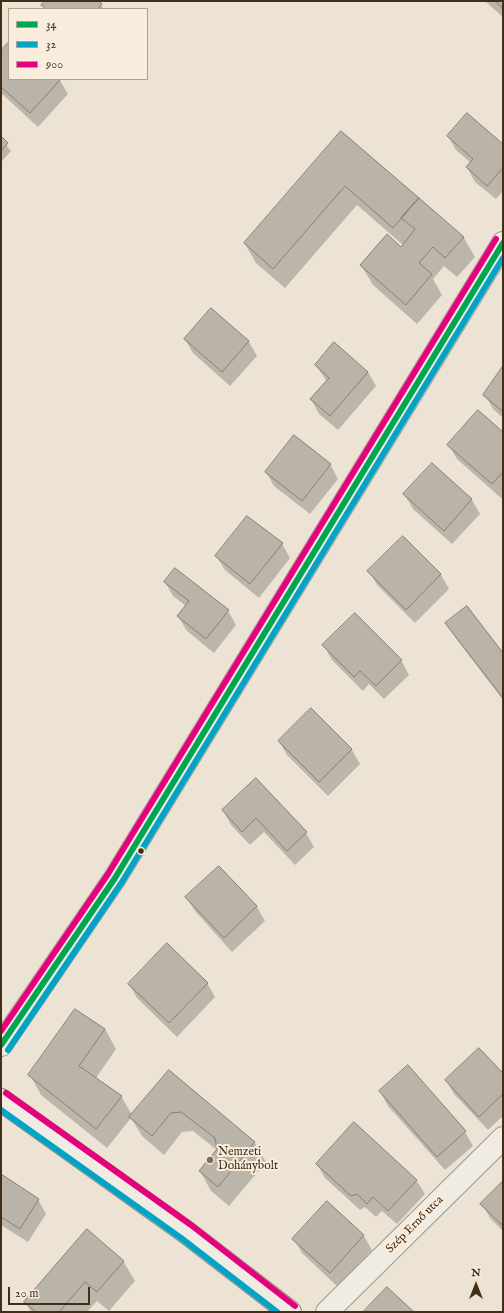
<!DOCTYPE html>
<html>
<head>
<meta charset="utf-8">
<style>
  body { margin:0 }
  #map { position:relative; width:504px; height:1313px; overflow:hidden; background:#ece3d4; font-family:"IM FELL English",serif }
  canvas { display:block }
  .frame { position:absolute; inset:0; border:2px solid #422e16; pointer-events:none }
  .legend { position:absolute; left:8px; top:8px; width:140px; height:72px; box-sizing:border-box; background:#faeddd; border:1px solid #b0a18d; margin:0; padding:5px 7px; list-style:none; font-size:12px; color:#422e16 }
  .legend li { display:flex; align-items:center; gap:8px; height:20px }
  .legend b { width:20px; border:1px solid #b0a18d }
  .north { position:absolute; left:456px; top:1265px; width:40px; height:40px; -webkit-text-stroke:3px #faeddd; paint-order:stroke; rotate:0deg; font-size:11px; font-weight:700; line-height:16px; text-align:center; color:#422e16 }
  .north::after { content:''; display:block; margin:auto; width:14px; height:18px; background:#422e16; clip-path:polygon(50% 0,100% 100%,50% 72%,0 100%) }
  .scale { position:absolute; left:8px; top:1287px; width:82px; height:18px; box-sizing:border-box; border:2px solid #422e16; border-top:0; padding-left:5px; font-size:12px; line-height:14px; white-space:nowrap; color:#422e16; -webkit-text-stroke:3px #faeddd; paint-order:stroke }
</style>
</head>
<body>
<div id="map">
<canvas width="504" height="1313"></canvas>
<div class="frame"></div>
<ul class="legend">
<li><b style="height:5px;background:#00a651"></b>34</li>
<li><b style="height:5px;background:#03a3c5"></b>32</li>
<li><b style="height:5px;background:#e5007d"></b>900</li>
</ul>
<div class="north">N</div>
<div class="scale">20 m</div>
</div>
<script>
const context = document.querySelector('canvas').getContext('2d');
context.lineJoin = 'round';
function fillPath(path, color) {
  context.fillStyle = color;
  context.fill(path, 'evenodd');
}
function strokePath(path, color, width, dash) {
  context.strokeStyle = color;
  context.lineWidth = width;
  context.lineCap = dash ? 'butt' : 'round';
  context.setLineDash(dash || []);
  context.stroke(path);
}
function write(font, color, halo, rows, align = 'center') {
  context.font = font + ' "IM FELL English",serif';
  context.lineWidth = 4;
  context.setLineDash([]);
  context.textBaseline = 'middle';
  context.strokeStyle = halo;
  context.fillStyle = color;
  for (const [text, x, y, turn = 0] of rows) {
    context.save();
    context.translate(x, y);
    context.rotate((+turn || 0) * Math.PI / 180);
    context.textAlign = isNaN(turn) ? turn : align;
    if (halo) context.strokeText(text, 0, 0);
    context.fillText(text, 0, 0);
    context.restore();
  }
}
const shadow = new Path2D(`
  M46,1H98L104,9H45L43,5Z
  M485,1H503V17L486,2Z
  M9,43V79H59L68,94L38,127L1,93V52Z
  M341,132L464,238L475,257L457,277L444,266L433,279L442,295L417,324L373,285L361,265L401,248L403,245L357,205L285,288L256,263L245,244Z
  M448,136L503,145V191L496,199L475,182L467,167L471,163L456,150Z
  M1,138L11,151L1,162Z
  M212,309L249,342L257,356L230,386L193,353L185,339Z
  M316,365L368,372L376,386L338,430L319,414L311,399L327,382Z
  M503,369V418L493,409L485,395Z
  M503,433V495L501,498L457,459L449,445Z
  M330,464L338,479L310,514L274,486L266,472Z
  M432,464L472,500L480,514L452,544L413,509L405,495Z
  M403,537L441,575L449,589L415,623L377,585L369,571Z
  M282,544L290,558L259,598L225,570L216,556Z
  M165,582L228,611L236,625L214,653L187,631L178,616L186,606L173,596Z
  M446,623L503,654V700L455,637Z
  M324,646L401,660L409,675L384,699L369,684L363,691L332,660Z
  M311,709L352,750L360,764L328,796L287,755L279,741Z
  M256,780L306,833L314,847L295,865L264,832L250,845L231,825L223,810Z
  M218,867L257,907L265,921L232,952L195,911L186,897Z
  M207,983L215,997L177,1037L137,998L129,984Z
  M76,1010L105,1029L116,1049L96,1078L121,1096L132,1115L169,1072L254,1142L266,1162L229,1206L211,1191L200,1171L217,1150L193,1131L182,1132L164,1155L142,1136L131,1118L107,1148L41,1095L30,1075Z
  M503,1074V1116L488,1130L454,1094L446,1080Z
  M380,1091L465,1132L473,1146L445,1170L388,1106Z
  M317,1164L416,1180L425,1194L397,1224L382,1211L376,1217L365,1207L360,1210L325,1178Z
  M1,1175L38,1199L46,1214L28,1242L1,1225Z
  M503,1182V1231L490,1218L482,1204Z
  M327,1203L364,1236L372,1250L338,1287L302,1253L294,1239Z
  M123,1261L135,1281L109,1311L97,1301L87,1312H31L26,1303Z`);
const building = new Path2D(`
  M45,1H99L102,4L98,9H46L41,5Z
  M495,1H503V8Z
  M9,42V79H61L30,113L1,87V50Z
  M467,113L503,144V168L487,186L466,167L473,159L447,136Z
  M341,131L419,198L393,228L345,186L273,269L244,243Z
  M1,136L8,143L1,151Z
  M419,198L464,237L445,258L433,247L419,263L432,274L406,305L360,265L387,234L401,247L415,229L401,218Z
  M211,308L249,341L222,372L184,339Z
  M334,342L368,372L330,416L310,399L329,378L315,365Z
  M503,366V412L483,395Z
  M478,410L503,432V472L492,484L447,445Z
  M294,435L331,464L302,501L265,472Z
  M432,463L472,499L444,531L403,494Z
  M247,516L283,543L250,584L215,556Z
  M403,536L441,574L406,610L367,571Z
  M175,568L229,610L206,639L177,616L189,601L164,582Z
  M467,606L503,653V698L445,623Z
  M355,613L402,660L376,686L360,671L354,677L322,645Z
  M311,708L352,749L319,782L278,741Z
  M256,778L307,832L287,851L256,818L242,832L222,810Z
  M219,866L257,906L224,938L185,897Z
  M167,943L208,983L169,1023L128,984Z
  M75,1009L105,1029L79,1066L122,1096L96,1129L28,1075Z
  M479,1048L503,1073V1094L479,1117L445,1080Z
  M408,1065L466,1131L437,1157L379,1091Z
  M169,1070L255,1142L218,1187L199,1171L217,1149L215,1138L181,1112L171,1113L152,1136L129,1117Z
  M354,1122L417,1180L388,1211L373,1197L367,1204L357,1194L351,1196L316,1164Z
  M1,1174L39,1199L20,1229L1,1217Z
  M503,1181V1226L480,1204Z
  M327,1201L364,1235L330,1273L292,1239Z
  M87,1229L124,1261L97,1292L85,1282L59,1312H36L24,1302Z
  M387,1287L414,1312H363Z`);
const minor = new Path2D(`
  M327,1312L503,1138`);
const tertiary = new Path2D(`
  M1,1045L115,878L503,243`);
const secondary = new Path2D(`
  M1,1100L186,1232L290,1312`);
const bus1 = new Path2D(`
  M1,1045L115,878L503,243`);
const bus2 = new Path2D(`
  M8,1050L122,882L503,258
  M1,1110L181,1238L277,1312`);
const bus3 = new Path2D(`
  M1,1031L108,874L496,239
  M6,1093L191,1225L295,1306`);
const markers = [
  [141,851,3.5,"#422e16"],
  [210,1160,4,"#7e6d58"]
];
const poiNames = [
  ["Nemzeti",218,1153],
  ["Dohánybolt",218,1167]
];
const streetNames = [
  ["Szép Ernő utca",415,1225,-45]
];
fillPath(shadow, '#0003');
fillPath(building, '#bab3a7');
strokePath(building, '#877f73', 1);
strokePath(minor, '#a0988c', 24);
strokePath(tertiary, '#a0988c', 24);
strokePath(secondary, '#877f73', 24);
strokePath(minor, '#f0ebe3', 22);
strokePath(tertiary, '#f0ebe3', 22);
strokePath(secondary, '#f0ebe3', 22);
strokePath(bus1, '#00a651', 6);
strokePath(bus2, '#03a3c5', 6);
strokePath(bus3, '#e5007d', 6);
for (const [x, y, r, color] of markers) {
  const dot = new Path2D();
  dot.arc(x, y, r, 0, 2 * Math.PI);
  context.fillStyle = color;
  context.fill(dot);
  strokePath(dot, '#faeddd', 1.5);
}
write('12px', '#422e16', '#faeddd', poiNames, 'left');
write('12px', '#422e16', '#faeddd', streetNames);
</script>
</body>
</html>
